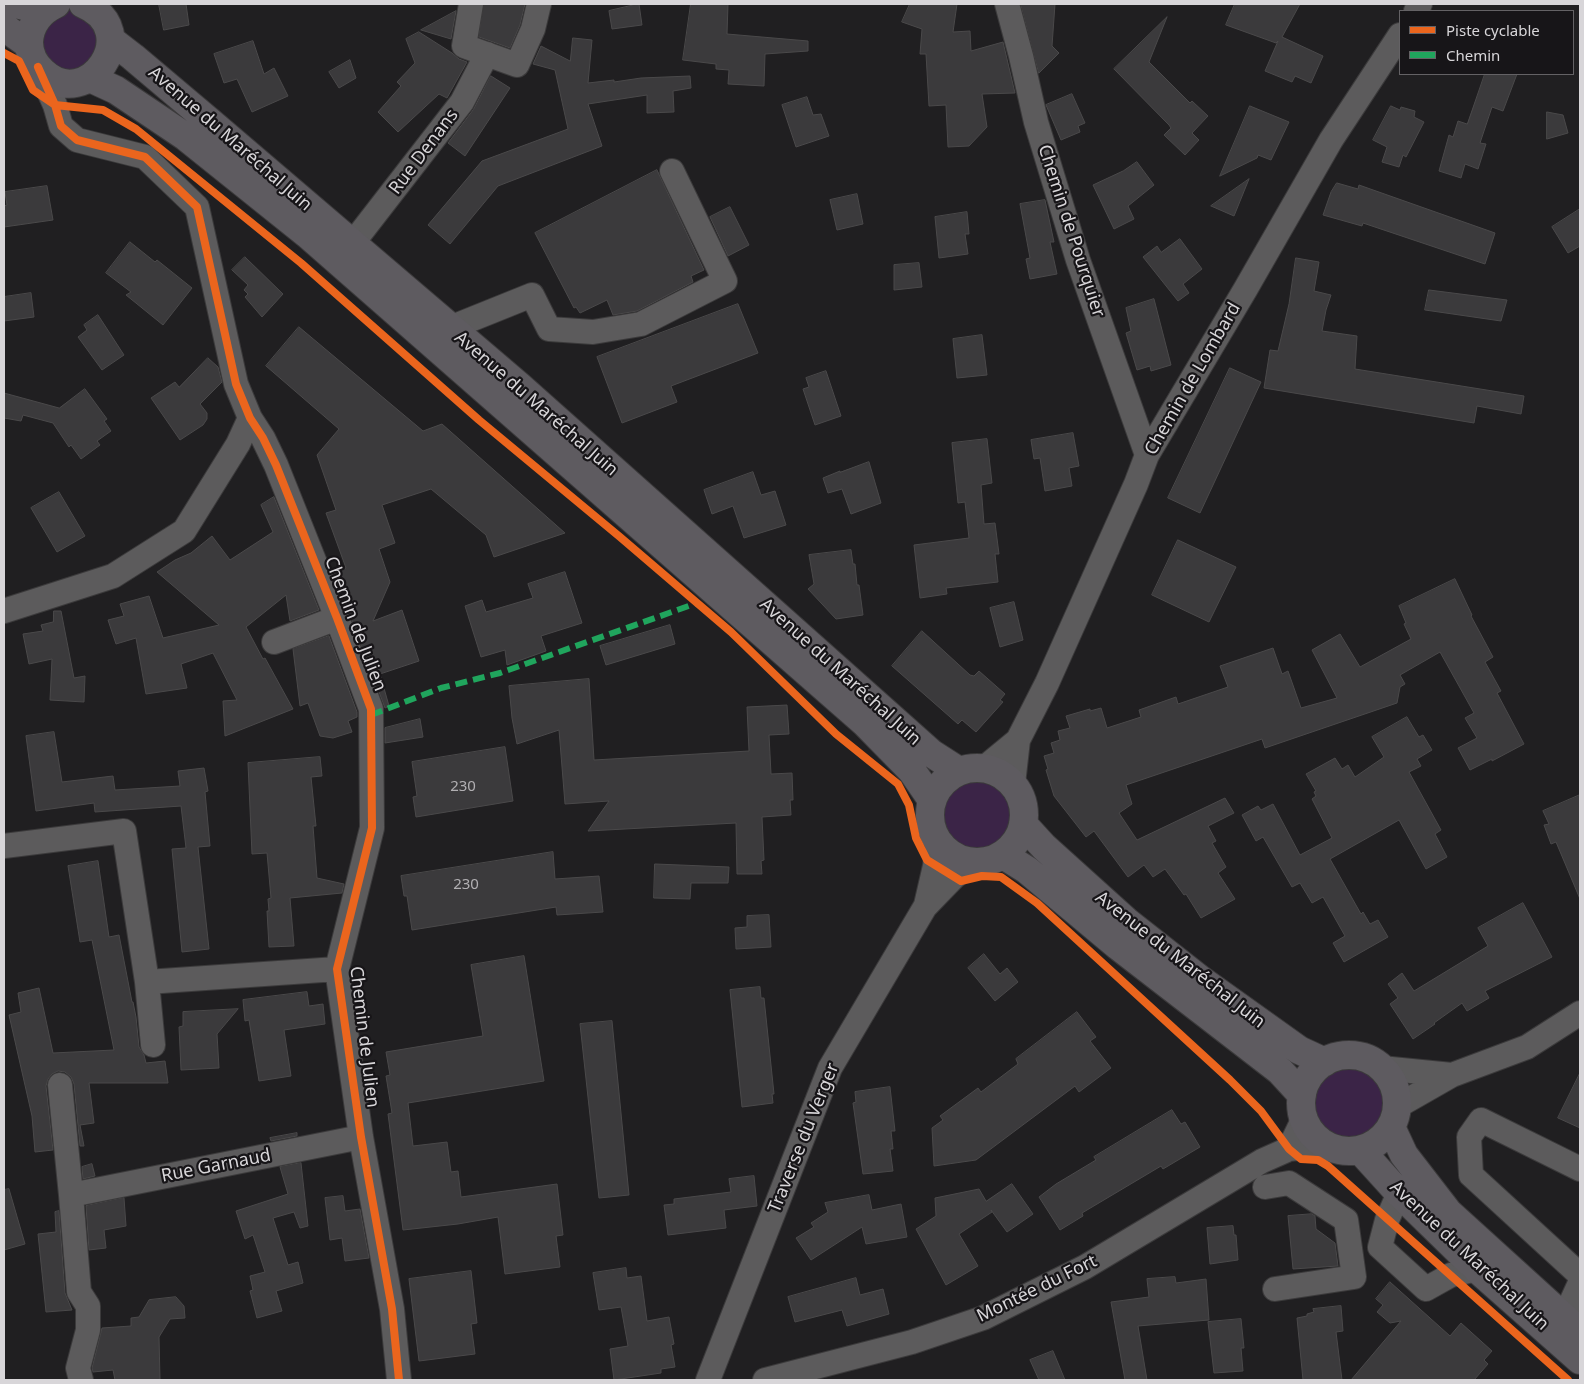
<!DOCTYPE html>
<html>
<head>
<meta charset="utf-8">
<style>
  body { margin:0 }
  #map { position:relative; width:1584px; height:1384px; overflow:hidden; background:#201f21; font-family:"Noto Sans",sans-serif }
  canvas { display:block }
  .frame { position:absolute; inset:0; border:5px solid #d8d6d9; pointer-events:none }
  .legend { position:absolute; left:1399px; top:10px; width:175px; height:65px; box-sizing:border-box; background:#171518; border:1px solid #646265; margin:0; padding:6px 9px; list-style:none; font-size:15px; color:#d8d6d9 }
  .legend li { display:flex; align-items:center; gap:10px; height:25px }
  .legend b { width:25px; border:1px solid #646265 }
</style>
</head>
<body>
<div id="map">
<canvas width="1584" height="1384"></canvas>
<div class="frame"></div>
<ul class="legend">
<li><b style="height:6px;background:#eb651d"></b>Piste cyclable</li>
<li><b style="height:6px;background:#20a55d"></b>Chemin</li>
</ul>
</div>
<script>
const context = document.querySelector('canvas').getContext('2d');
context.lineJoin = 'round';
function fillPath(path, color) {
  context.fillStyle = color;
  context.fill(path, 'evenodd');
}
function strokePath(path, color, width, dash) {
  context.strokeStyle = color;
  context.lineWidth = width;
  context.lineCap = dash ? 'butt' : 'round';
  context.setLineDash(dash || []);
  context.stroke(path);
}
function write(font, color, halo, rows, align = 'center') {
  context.font = font + ' "Noto Sans",sans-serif';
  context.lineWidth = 4.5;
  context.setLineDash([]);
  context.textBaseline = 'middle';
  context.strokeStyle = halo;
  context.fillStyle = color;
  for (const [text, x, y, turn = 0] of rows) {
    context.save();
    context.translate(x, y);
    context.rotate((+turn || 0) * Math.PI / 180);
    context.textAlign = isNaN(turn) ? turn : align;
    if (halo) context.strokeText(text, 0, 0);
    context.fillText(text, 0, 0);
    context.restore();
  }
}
const green = new Path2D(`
  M56,4H83L110,51L57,81L33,25Z
  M930 815a47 47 0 1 1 94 0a47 47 0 1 1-94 0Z
  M1302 1103a47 47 0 1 1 94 0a47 47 0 1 1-94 0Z`);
const building = new Path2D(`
  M159,4H186L189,25L164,30Z
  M484,4H525L520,25L510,48L479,37Z
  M639,4L642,25L612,29L609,11Z
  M691,4H728L727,34L808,41V51L765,54L764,86L728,84L729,70L716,69V64L683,60Z
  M910,4H957L953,32L970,31L971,51L1003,42L1015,93L982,94L987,127L969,146L948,147L946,105L929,106L926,54H920L922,29L902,22Z
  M1021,4H1055L1052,46L1059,53L1039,73Z
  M1235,4H1300L1282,37L1323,56L1311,83L1295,76L1292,82L1265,71L1278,41L1276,43L1226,25Z
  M456,11L451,39L421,30Z
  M1167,17L1149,62L1190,103L1192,101L1208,116L1192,133L1199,140L1185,155L1164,135L1171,128L1169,125L1114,69Z
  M419,32L452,53L459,59L467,62L447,98L439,94L398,132L378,112L401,86L397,82L415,63L406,39Z
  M573,38L592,40L588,83L614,80V82L641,78L690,76L691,88L673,91L674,112L647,113V95L588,104L602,146L498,186L450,244L428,225L482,161L568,129L555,70L533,64L541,46L570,61Z
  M253,41L264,74L274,68L288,96L252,112L237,79L224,83L214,54Z
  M350,60L356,78L339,88L329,72Z
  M1485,74H1517L1503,111L1492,107L1480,143L1486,144L1478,169L1465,164L1461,178L1439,171L1449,135L1453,137L1458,121L1467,124Z
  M491,76L510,88L465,156L448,143L473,110Z
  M1072,94L1085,123L1078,126L1080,132L1061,140L1046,105Z
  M807,97L813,115L821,114L829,136L796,147L782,105Z
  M1250,106L1289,122L1271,160L1258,155L1257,158L1220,176Z
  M1391,106L1400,110L1401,107L1415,111L1414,117L1424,122L1406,157L1403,155L1399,167L1382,162L1387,147L1373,140Z
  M1547,112L1563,115L1568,133L1547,139Z
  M1137,162L1154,185L1128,206L1134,219L1114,229L1093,185L1123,171Z
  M657,170L704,270L691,276L693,282L637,311L613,315L607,300L580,313L576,307L574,308L535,233Z
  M1249,179L1234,216L1211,206Z
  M1337,183L1358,189L1359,185L1495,233L1485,264L1363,223L1362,226L1323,215L1331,192Z
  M47,186L53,220L4,227V206L7,205L5,192Z
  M857,194L863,224L837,230L830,200Z
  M1045,200L1054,242H1050L1057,274L1030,279L1026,259L1030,258L1020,204Z
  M730,207L749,245L728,256L710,217Z
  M1580,209V246L1568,253L1552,227Z
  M967,212L969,234H965L968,254L939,258L935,217Z
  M1180,239L1202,269L1183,284L1189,293L1178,301L1143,257L1157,246L1161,252Z
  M130,242L155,262L157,260L192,288L163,325L126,295L131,292L106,273Z
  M245,257L283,294L262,317L245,297L248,294L244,290L248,285L232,270Z
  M1296,258L1319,262L1314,291L1331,295L1326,310L1322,331L1357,336L1355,369L1524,396L1521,414L1477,406L1474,423L1264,388L1270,350L1278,351L1289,304Z
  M919,263L922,287L894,290V265Z
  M1429,290L1507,300L1501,321L1425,310Z
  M31,293L34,317L4,321V297Z
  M1154,299L1171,365L1151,371L1150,366L1137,370L1126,333L1131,331L1126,308Z
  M738,304L758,353L671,386L677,402L622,423L597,357Z
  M98,315L124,355L102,370L78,337L87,330L84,325Z
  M299,327L423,431L442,424L565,533L494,557L486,535L431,489L382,505L395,543L379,549L390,582L373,621L402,610L419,661L380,674L389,706L385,708L334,573L346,568L326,513L336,510L317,455L339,429L266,366Z
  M982,335L987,375L957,378L953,339Z
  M208,358L218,367L222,382L200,404L207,413V419L203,425L180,440L151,398L175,382L179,387Z
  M1230,368L1261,382L1200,513L1168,498Z
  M826,371L841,416L815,425L803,389L809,387L806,378Z
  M85,389L107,419L104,421L111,431L97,441L100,445L81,459L71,445L69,447L53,423L23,415L21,421L4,418V393L59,408Z
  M1073,433L1079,466L1069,468L1072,486L1045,491L1040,458L1034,459L1031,440Z
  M987,439L992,483L981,485L984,524L995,523L999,554H995L998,582L946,588L947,594L920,598L914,545L969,538L965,502L958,503L952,443Z
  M869,462L881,503L851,514L842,489L828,493L823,478L840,471V472Z
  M753,472L761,495L775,491L786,525L744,538L733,506L712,514L704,490Z
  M59,492L85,536L57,552L31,508Z
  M274,497L319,610L290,621L286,595L246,627L263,659L265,658L293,709L225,736L223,701L237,700L213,653L181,664L187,688L146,694L136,638L116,644L108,620L124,616L120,604L149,596L163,638L219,625L157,572L175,560L191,553L212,536L230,560L273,532L261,505Z
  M1178,540L1236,567L1209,622L1152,595Z
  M851,550L853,564H855L857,585H859L863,615L836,619L808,589L814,584L809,555Z
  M565,572L582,623L541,636L546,651L507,665L505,650L481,657L465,606L482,600L486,612L533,598L528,584Z
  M1455,579L1472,615L1471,616L1493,657L1485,662L1501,691L1497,693L1524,744L1492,761V759L1470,770L1458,748L1477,738L1465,718L1474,713L1440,652L1400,675L1405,684L1400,687L1397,703L1265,748L1262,739L1126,785L1132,804L1119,813L1137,840L1225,798L1234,813L1208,826L1216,841L1212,843L1226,867L1218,873L1235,899L1201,918L1186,894L1184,895L1165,869L1153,877L1144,865L1128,877L1094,831L1086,837L1054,796L1046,770L1048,769L1044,756L1054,753L1051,743L1060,740L1058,731L1070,728L1066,716L1090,709V711L1101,708L1107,728L1141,717L1139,710L1176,697L1178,704L1228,687L1220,666L1273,648L1282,674L1288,671L1301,708L1337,698L1312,650L1340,634L1360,667L1411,639L1404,624L1406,623L1399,606Z
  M1014,602L1023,640L1000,647L990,608Z
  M54,611H61L74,678L85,676L84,702L50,700L52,659L29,664L23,634L43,631L41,625L53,622Z
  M670,625L675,644L606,665L600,646Z
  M922,631L970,675L974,676L979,671L1005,694L1000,700L1003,702L976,732L962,720L958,724L892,666Z
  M329,636L357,712V717L348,721L352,732L333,738L320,736L308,703L300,706L293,649Z
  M589,679L594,760L749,751L747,707L787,705L789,734L769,735L771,774L792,773L793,800H790L791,815L762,817L764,860L761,861L762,874H737L736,823L588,831L609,801L565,804L559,730L517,744L512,718L509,686Z
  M1407,717L1419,737L1423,735L1432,750L1417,759L1421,766L1409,772L1441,830L1435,834L1447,857L1426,869L1399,820L1330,859L1361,914L1363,912L1370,924L1378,920L1388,937L1344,962L1333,943L1345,936L1323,897L1312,903L1300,883L1292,887L1263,837L1256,841L1242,815L1258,806L1261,810L1273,804L1300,855L1332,838L1312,799L1316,796L1314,792L1316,791L1306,774L1335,758L1342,769L1348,765L1355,777L1384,757L1372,737Z
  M420,719L423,737L385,743V728Z
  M54,732L62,782L113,776L115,790L180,786L178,771L204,768L208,791L205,792L210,846L198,847L209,949L182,952L172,849L186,848L181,806L95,812L94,803L36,811L26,736Z
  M505,747L513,801L416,817L413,797L417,796L412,762Z
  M320,757L322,776L311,777L316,826H313L317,878L344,884L342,893L290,898L294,946L269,947L267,911H269L268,899L271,898L267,853L252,854L248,763Z
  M1580,795V899L1556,842L1551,844L1544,825L1549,824L1543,811Z
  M553,852L555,879L599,876L603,912L557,915L556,907L412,930L407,896H404L401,876Z
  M98,861L109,937L119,935L132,1002H133L136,1017L139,1047L144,1055L146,1063L165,1061L168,1083H89L94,1123L80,1125L84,1146H80L74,1084L71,1077L65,1072L58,1071L52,1074L48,1079L46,1086L53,1150L35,1152L32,1116L9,1015L21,1012L18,993L39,988L53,1053L114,1050L92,940L80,942L68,866Z
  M655,864L729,867L728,883H691L690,899L654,898Z
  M1523,903L1552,957L1485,991L1489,998L1467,1011L1462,1003L1434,1023L1435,1024L1413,1039L1390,1004L1398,998L1388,984L1402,973L1414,991L1488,946L1478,928Z
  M769,915L771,947L736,949L735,928L747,927V916Z
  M984,954L1000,974L1007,968L1018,982L995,1001L968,968Z
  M524,956L544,1081L408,1103L413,1146L447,1142L451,1172L458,1171L461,1197L557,1184L563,1235L556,1236L560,1267L505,1274L498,1217L458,1224L403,1230L388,1114L392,1113L386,1076L390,1075L386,1052L483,1036L471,965Z
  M760,987L761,998H764L774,1094H772L773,1103L742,1107L730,990Z
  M307,992L309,1006L323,1004L325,1024L284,1030L291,1076L259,1081L249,1020L245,1021L243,1000Z
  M238,1009L217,1034L219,1068L181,1070L179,1027L183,1026V1012Z
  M1077,1012L1096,1037L1090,1041L1111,1068L1079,1092L1075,1086L976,1160L934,1166L932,1128L943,1120L940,1116L978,1088L981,1092L1018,1064L1016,1059Z
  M612,1021L629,1195L599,1198L580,1024Z
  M1580,1073V1128L1558,1118Z
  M890,1087L895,1131H891L893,1149H890L893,1171L863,1174L853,1103L856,1102L855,1092Z
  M1172,1110L1181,1124L1185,1122L1200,1147L1163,1169L1161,1166L1082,1213L1083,1216L1060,1230L1039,1197L1056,1184L1096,1160L1094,1157Z
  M297,1133V1136L271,1141L270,1138Z
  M301,1163L308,1226L300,1228L294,1212L273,1218L288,1265L298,1262L303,1283L276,1291L282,1311L257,1318L250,1291L253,1290L250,1276L265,1272L253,1235L245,1239L236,1211L288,1194L280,1167Z
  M92,1164L95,1176L83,1179L82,1167Z
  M754,1176L757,1206L724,1210L726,1228L668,1235L664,1205L674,1204V1199L731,1192L729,1179Z
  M1012,1184L1033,1214L1007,1232L991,1210L992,1212L959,1234L978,1266L946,1285L916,1229L936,1216L935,1198L979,1189L986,1201Z
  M9,1189L25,1244L4,1250V1190Z
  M869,1195L872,1210L901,1204L907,1237L866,1244L862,1227L811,1260L796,1238L814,1227L811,1223L828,1212L825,1203Z
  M343,1196L345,1211L360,1209L369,1258L345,1261L342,1238L330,1240L325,1198Z
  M124,1198L126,1226L104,1230L106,1248L89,1250L86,1206Z
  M59,1211L65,1293L72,1310L46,1312L38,1234L56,1232L55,1212Z
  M1312,1214L1315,1216L1316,1229L1335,1243L1338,1266L1293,1269L1288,1216Z
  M1233,1226L1234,1235H1236L1238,1260L1210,1264L1207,1228Z
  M626,1268L627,1278L641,1276L647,1321L669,1317L674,1344L671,1345L675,1367L661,1369V1373L614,1380L610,1349L628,1346L621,1307L599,1310L593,1273Z
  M471,1271L477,1323L471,1324L475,1354L419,1361L409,1279Z
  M1175,1277L1176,1283L1206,1279L1209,1320L1138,1326L1147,1380H1125L1111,1302L1149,1297L1147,1279Z
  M856,1278L860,1295L883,1289L889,1314L847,1326L842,1310L795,1322L788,1297Z
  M1390,1282L1450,1336L1461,1323L1492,1351L1484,1360L1488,1364L1474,1380H1351L1401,1321L1390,1323L1377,1312L1383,1305L1376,1299Z
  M176,1297L184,1306L185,1318L170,1319L159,1337L160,1380H115L113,1370L93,1372L92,1368L102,1328L131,1326V1318L139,1317L149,1300Z
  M1341,1306L1343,1331L1336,1332L1342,1380H1303L1297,1318L1307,1316V1314L1314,1312L1313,1309Z
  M1241,1319L1244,1348H1241L1243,1371L1214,1373L1208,1322Z
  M1053,1351L1065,1380H1039L1030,1360Z`);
const minor = new Path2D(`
  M471,4L464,46L517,65L533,29L539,4
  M1007,4L1021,56L1036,122L1078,260L1147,455
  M1416,11L1420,4
  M38,67L55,105L61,126L77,140L145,157L197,207L236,384L250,418L263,438L276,465L337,618L371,709L372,828L337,969L361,1137L392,1309L399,1380
  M352,244L462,102L487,54
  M450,328L532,295L549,329L593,332L641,324L725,281L672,171
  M4,611L113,576L184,531L238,444L250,418
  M274,642L337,618
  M984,768L1018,740
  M1013,784L1018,740L1047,683L1136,484L1147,455L1245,290L1331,140L1400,35
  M4,846L124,831L147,982L153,1045
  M926,905L935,866L938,843
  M147,982L337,969
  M1381,1068L1452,1075
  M60,1085L71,1195L361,1137
  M1396,1107L1452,1075L1527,1047L1580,1013
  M1289,1149L1304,1118
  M1580,1169L1481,1120L1469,1137L1471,1175L1580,1275
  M1265,1187L1289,1183L1346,1220L1354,1277L1275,1289
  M1399,1193L1387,1220L1380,1247L1426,1289L1451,1275L1477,1269
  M71,1195L79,1292L88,1306V1330L78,1368L81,1380
  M1564,1318L1580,1283
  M708,1380L830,1068L925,907L954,877L971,863
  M765,1380L912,1342L983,1318L1085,1267L1262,1161L1289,1149L1325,1145`);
const major = new Path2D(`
  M15,4L45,10
  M56,4C41,11 30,24 29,42C29,54 34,64 43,72C87,114 146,31 83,4
  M4,27L29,45
  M111,40L133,57L210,122L519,386L931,753L959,771
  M90,78L116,90L186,137L307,234L865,723L912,771L932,800
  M930 815a47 47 0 1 1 94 0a47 47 0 1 1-94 0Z
  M1023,824L1044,847L1126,921L1201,980L1299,1050L1325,1062
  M1003,855L1027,870L1118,946L1280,1071L1302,1095
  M1301 1103a48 48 0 1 1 96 0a48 48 0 1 1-96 0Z
  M1391,1127L1404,1155L1448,1212L1580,1332
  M1360,1150L1399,1193L1477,1269L1580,1360`);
const quiet = new Path2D(`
  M371,715L441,688L500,673L697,603`);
const cycleway = new Path2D(`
  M4,53L19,61L33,90L55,105L103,110L136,129L301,263L479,420L620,537L731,632L836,734L898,784L909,805L916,838L927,860L961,881L982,876L1001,877L1037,903L1230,1080L1261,1111L1289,1149L1301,1159L1318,1160L1328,1166L1568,1380
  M38,67L55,105L61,126L77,140L145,157L197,207L236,384L250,418L263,438L276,465L337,618L371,709L372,828L337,969L361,1137L392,1309L399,1380`);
const numberNames = [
  ["230",463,787],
  ["230",466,885]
];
const streetNames = [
  ["Avenue du Maréchal Juin",230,139,41],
  ["Rue Denans",424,152,-53],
  ["Chemin de Pourquier",1071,231,72],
  ["Chemin de Lombard",1193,379,-60],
  ["Avenue du Maréchal Juin",536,404,41],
  ["Chemin de Julien",355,624,69],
  ["Avenue du Maréchal Juin",840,672,42],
  ["Avenue du Maréchal Juin",1180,960,38],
  ["Chemin de Julien",364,1037,83],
  ["Traverse du Verger",804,1138,-68],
  ["Rue Garnaud",216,1166,-11],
  ["Avenue du Maréchal Juin",1469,1256,43],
  ["Montée du Fort",1037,1289,-26]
];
fillPath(green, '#3b2447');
fillPath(building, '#3b3a3c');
strokePath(building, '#4a494a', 1);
strokePath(minor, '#3b3a3b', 26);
strokePath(major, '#3b3a3b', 30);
strokePath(minor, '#5c5b5c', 24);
strokePath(major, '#5e5b60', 28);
strokePath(quiet, '#20a55d', 6, [12, 6]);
strokePath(cycleway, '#eb651d', 8);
write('15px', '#b1afb2', null, numberNames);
write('18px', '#d8d6d9', '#171518', streetNames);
</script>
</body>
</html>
